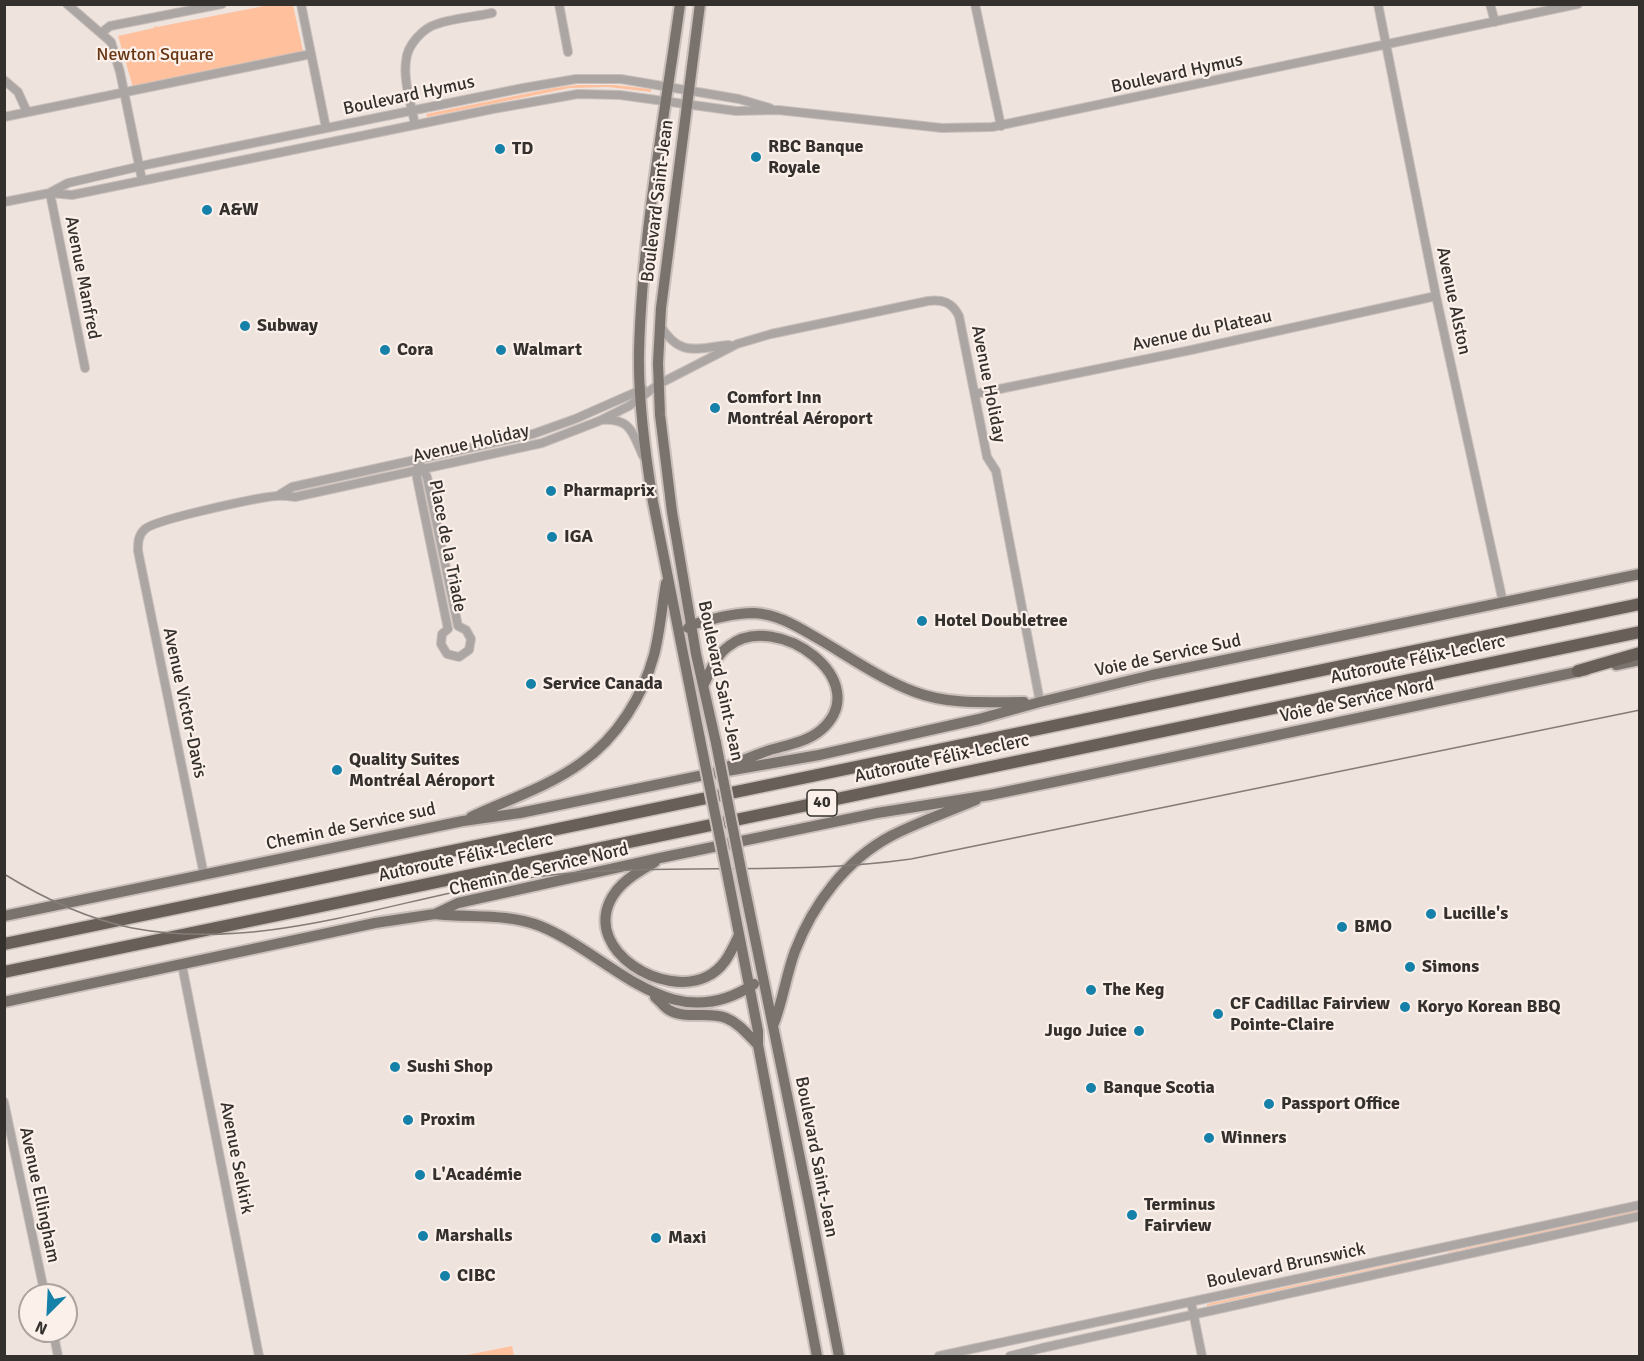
<!DOCTYPE html>
<html>
<head>
<meta charset="utf-8">
<style>
  body { margin:0 }
  #map { position:relative; width:1644px; height:1361px; overflow:hidden; background:#efe3dd; font-family:Signika,sans-serif }
  canvas { display:block }
  .frame { position:absolute; inset:0; border:6px solid #34302d; pointer-events:none }
  .north { position:absolute; left:18px; top:1283px; width:60px; height:60px; box-sizing:border-box; background:#fcf0ea; border:2px solid #aca39e; border-radius:50%; rotate:204deg; font-size:16px; font-weight:700; line-height:24px; text-align:center; color:#34302d }
  .north::after { content:''; display:block; margin:auto; width:21px; height:27px; background:#1581a9; clip-path:polygon(50% 0,100% 100%,50% 72%,0 100%) }
</style>
</head>
<body>
<div id="map">
<canvas width="1644" height="1361"></canvas>
<div class="frame"></div>
<div class="north">N</div>
</div>
<script>
const context = document.querySelector('canvas').getContext('2d');
context.lineJoin = 'round';
function fillPath(path, color) {
  context.fillStyle = color;
  context.fill(path, 'evenodd');
}
function strokePath(path, color, width, dash) {
  context.strokeStyle = color;
  context.lineWidth = width;
  context.lineCap = dash ? 'butt' : 'round';
  context.setLineDash(dash || []);
  context.stroke(path);
}
function write(font, color, halo, rows, align = 'center') {
  context.font = font + ' Signika,sans-serif';
  context.lineWidth = 4.5;
  context.setLineDash([]);
  context.textBaseline = 'middle';
  context.strokeStyle = halo;
  context.fillStyle = color;
  for (const [text, x, y, turn = 0] of rows) {
    context.save();
    context.translate(x, y);
    context.rotate((+turn || 0) * Math.PI / 180);
    context.textAlign = isNaN(turn) ? turn : align;
    if (halo) context.strokeText(text, 0, 0);
    context.fillText(text, 0, 0);
    context.restore();
  }
}
const green = new Path2D(`
  M269,5H293L303,51L133,87L118,36L154,28L155,26L157,27Z
  M577,85H615L651,89V92L608,87L570,88L427,117L426,114L554,88Z
  M1639,1210V1212L1447,1253L1448,1252Z
  M1417,1259L1416,1260L1207,1306V1304Z
  M512,1346L514,1356H462Z`);
const minor = new Path2D(`
  M67,4L111,42L120,72L142,180
  M301,4L326,128
  M559,4L568,52
  M975,4L1001,126
  M1378,4L1436,296L1503,602
  M1490,4L1495,22
  M101,33L110,26L222,4
  M4,80L18,92L27,112
  M4,117L311,54
  M415,125C412,106 403,82 406,61C407,45 423,28 437,24C454,18 474,17 492,13
  M51,192L68,183L150,164L523,88L576,79H621L739,99L770,108
  M50,193L85,368
  M4,202L50,193L72,195L493,109L578,94L620,95L736,111L778,110L942,128L992,127L1578,4
  M660,325C680,358 696,348 729,345
  M975,394L1191,350L1436,296
  M601,420C631,418 632,432 643,456
  M418,460L427,477L458,626L466,630L471,639L469,650L459,657L447,654L441,644L442,634L448,629L417,478Z
  M279,495L292,487L533,434L575,419L643,389
  M204,875L138,551C138,543 138,535 145,529C157,519 256,498 276,496C282,495 288,496 295,497L542,443L599,421L629,406L659,384L737,344L771,334L928,301C942,299 952,302 959,316L987,457L996,471L1040,702
  M182,965L259,1356
  M4,1102L45,1295
  M1191,1302L1202,1356
  M53,1331L58,1356
  M939,1356L1640,1205
  M1010,1356L1042,1348L1640,1216`);
const major = new Path2D(`
  M680,4C664,120 642,236 639,352C638,402 645,453 653,502L700,739
  M700,4L661,308L658,363L660,415L672,512L696,654L716,743
  M688,628L691,625C712,619 733,613 754,613C775,614 793,624 810,634C844,653 878,678 915,692C949,705 988,702 1024,702
  M1616,665L1640,660
  M704,684C711,670 716,655 729,646C776,609 877,681 821,730C807,742 787,745 770,750C755,755 741,761 727,767
  M471,817C507,800 548,787 581,763C617,738 643,696 654,655C660,632 662,606 666,583
  M655,862C638,872 619,882 610,901C586,952 663,997 706,977C724,969 731,952 739,935
  M743,880L809,1202L839,1356
  M729,883L758,1031V1045L817,1356
  M435,914C470,918 507,913 540,926C612,955 670,1040 754,984
  M4,916L463,821L520,813L704,775L819,755L979,719L1040,702L1152,675L1640,574
  M655,997C660,1001 664,1007 669,1010C686,1020 708,1011 726,1018C739,1023 748,1035 758,1045
  M4,1002L375,923L435,914L458,903L660,858L877,813L990,795L1083,776L1586,670
  M773,1026C783,1001 786,975 795,951C813,904 846,860 891,836C918,822 948,812 976,800`);
const highway = new Path2D(`
  M1578,671L1640,653
  M4,944L1640,604
  M4,972L1640,632`);
const tram = new Path2D(`
  M4,874C43,898 88,919 132,928C281,956 426,884 572,873C685,864 798,875 911,859L1640,710`);
const majorBridge = new Path2D(`
  M700,739L729,883
  M716,743L743,880`);
const markers = [
  [500,149,6,"#1581a9"],
  [756,157,6,"#1581a9"],
  [207,210,6,"#1581a9"],
  [245,326,6,"#1581a9"],
  [385,350,6,"#1581a9"],
  [501,350,6,"#1581a9"],
  [715,408,6,"#1581a9"],
  [551,491,6,"#1581a9"],
  [552,537,6,"#1581a9"],
  [922,621,6,"#1581a9"],
  [531,684,6,"#1581a9"],
  [337,770,6,"#1581a9"],
  [1431,914,6,"#1581a9"],
  [1342,927,6,"#1581a9"],
  [1410,967,6,"#1581a9"],
  [1091,990,6,"#1581a9"],
  [1405,1007,6,"#1581a9"],
  [1218,1014,6,"#1581a9"],
  [1139,1031,6,"#1581a9"],
  [395,1067,6,"#1581a9"],
  [1091,1088,6,"#1581a9"],
  [1269,1104,6,"#1581a9"],
  [408,1120,6,"#1581a9"],
  [1209,1138,6,"#1581a9"],
  [420,1175,6,"#1581a9"],
  [1132,1215,6,"#1581a9"],
  [423,1236,6,"#1581a9"],
  [656,1238,6,"#1581a9"],
  [445,1276,6,"#1581a9"]
];
const shields = [
  [822,803,30]
];
const shieldNames = [
  ["40",822,803]
];
const parkNames = [
  ["Newton Square",155,55]
];
const streetNames = [
  ["Boulevard Hymus",1177,74,-12],
  ["Boulevard Hymus",409,96,-12],
  ["Boulevard Saint-Jean",658,201,-83],
  ["Avenue Manfred",82,278,79],
  ["Avenue Alston",1453,301,78],
  ["Avenue du Plateau",1202,331,-12],
  ["Avenue Holiday",988,384,79],
  ["Avenue Holiday",471,444,-13],
  ["Place de la Triade",447,546,79],
  ["Voie de Service Sud",1168,656,-12],
  ["Autoroute Félix-Leclerc",1418,660,-12],
  ["Boulevard Saint-Jean",720,681,78],
  ["Voie de Service Nord",1357,701,-12],
  ["Avenue Victor-Davis",184,703,78],
  ["Autoroute Félix-Leclerc",942,759,-12],
  ["Chemin de Service sud",351,827,-12],
  ["Autoroute Félix-Leclerc",466,858,-12],
  ["Chemin de Service Nord",539,870,-13],
  ["Boulevard Saint-Jean",816,1157,79],
  ["Avenue Selkirk",236,1158,79],
  ["Avenue Ellingham",39,1195,78],
  ["Boulevard Brunswick",1286,1266,-12]
];
const poiNames = [
  ["RBC Banque",768,147],
  ["Royale",768,168],
  ["TD",512,149],
  ["A&W",219,210],
  ["Subway",257,326],
  ["Cora",397,350],
  ["Walmart",513,350],
  ["Comfort Inn",727,398],
  ["Montréal Aéroport",727,419],
  ["Pharmaprix",563,491],
  ["IGA",564,537],
  ["Hotel Doubletree",934,621],
  ["Service Canada",543,684],
  ["Quality Suites",349,760],
  ["Montréal Aéroport",349,781],
  ["Lucille's",1443,914],
  ["BMO",1354,927],
  ["Simons",1422,967],
  ["The Keg",1103,990],
  ["CF Cadillac Fairview",1230,1004],
  ["Pointe-Claire",1230,1025],
  ["Koryo Korean BBQ",1417,1007],
  ["Jugo Juice",1127,1031,"right"],
  ["Sushi Shop",407,1067],
  ["Banque Scotia",1103,1088],
  ["Passport Office",1281,1104],
  ["Proxim",420,1120],
  ["Winners",1221,1138],
  ["L'Académie",432,1175],
  ["Terminus",1144,1205],
  ["Fairview",1144,1226],
  ["Marshalls",435,1236],
  ["Maxi",668,1238],
  ["CIBC",457,1276]
];
fillPath(green, '#ffc09d');
strokePath(minor, '#cabfba', 10);
strokePath(major, '#cabfba', 14);
strokePath(highway, '#cabfba', 15);
strokePath(minor, '#aba6a4', 8);
strokePath(major, '#7a726d', 10);
strokePath(highway, '#695f59', 12);
strokePath(tram, '#847c78', 1.5);
strokePath(majorBridge, '#cabfba', 14, []);
strokePath(majorBridge, '#7a726d', 10);
for (const [x, y, r, color] of markers) {
  const dot = new Path2D();
  dot.arc(x, y, r, 0, 2 * Math.PI);
  context.fillStyle = color;
  context.fill(dot);
  strokePath(dot, '#fcf0ea', 2);
}
for (const [x, y, w] of shields) {
  const box = new Path2D();
  box.roundRect(x - w / 2, y - 13, w, 26, 4.5);
  context.fillStyle = '#fcf0ea';
  context.fill(box);
  strokePath(box, '#34302d', 1.5);
}
write('bold 16px', '#34302d', null, shieldNames);
write('18px', '#683615', '#fcf0ea', parkNames);
write('18px', '#34302d', '#fcf0ea', streetNames);
write('bold 18px', '#34302d', '#fcf0ea', poiNames, 'left');
</script>
</body>
</html>
